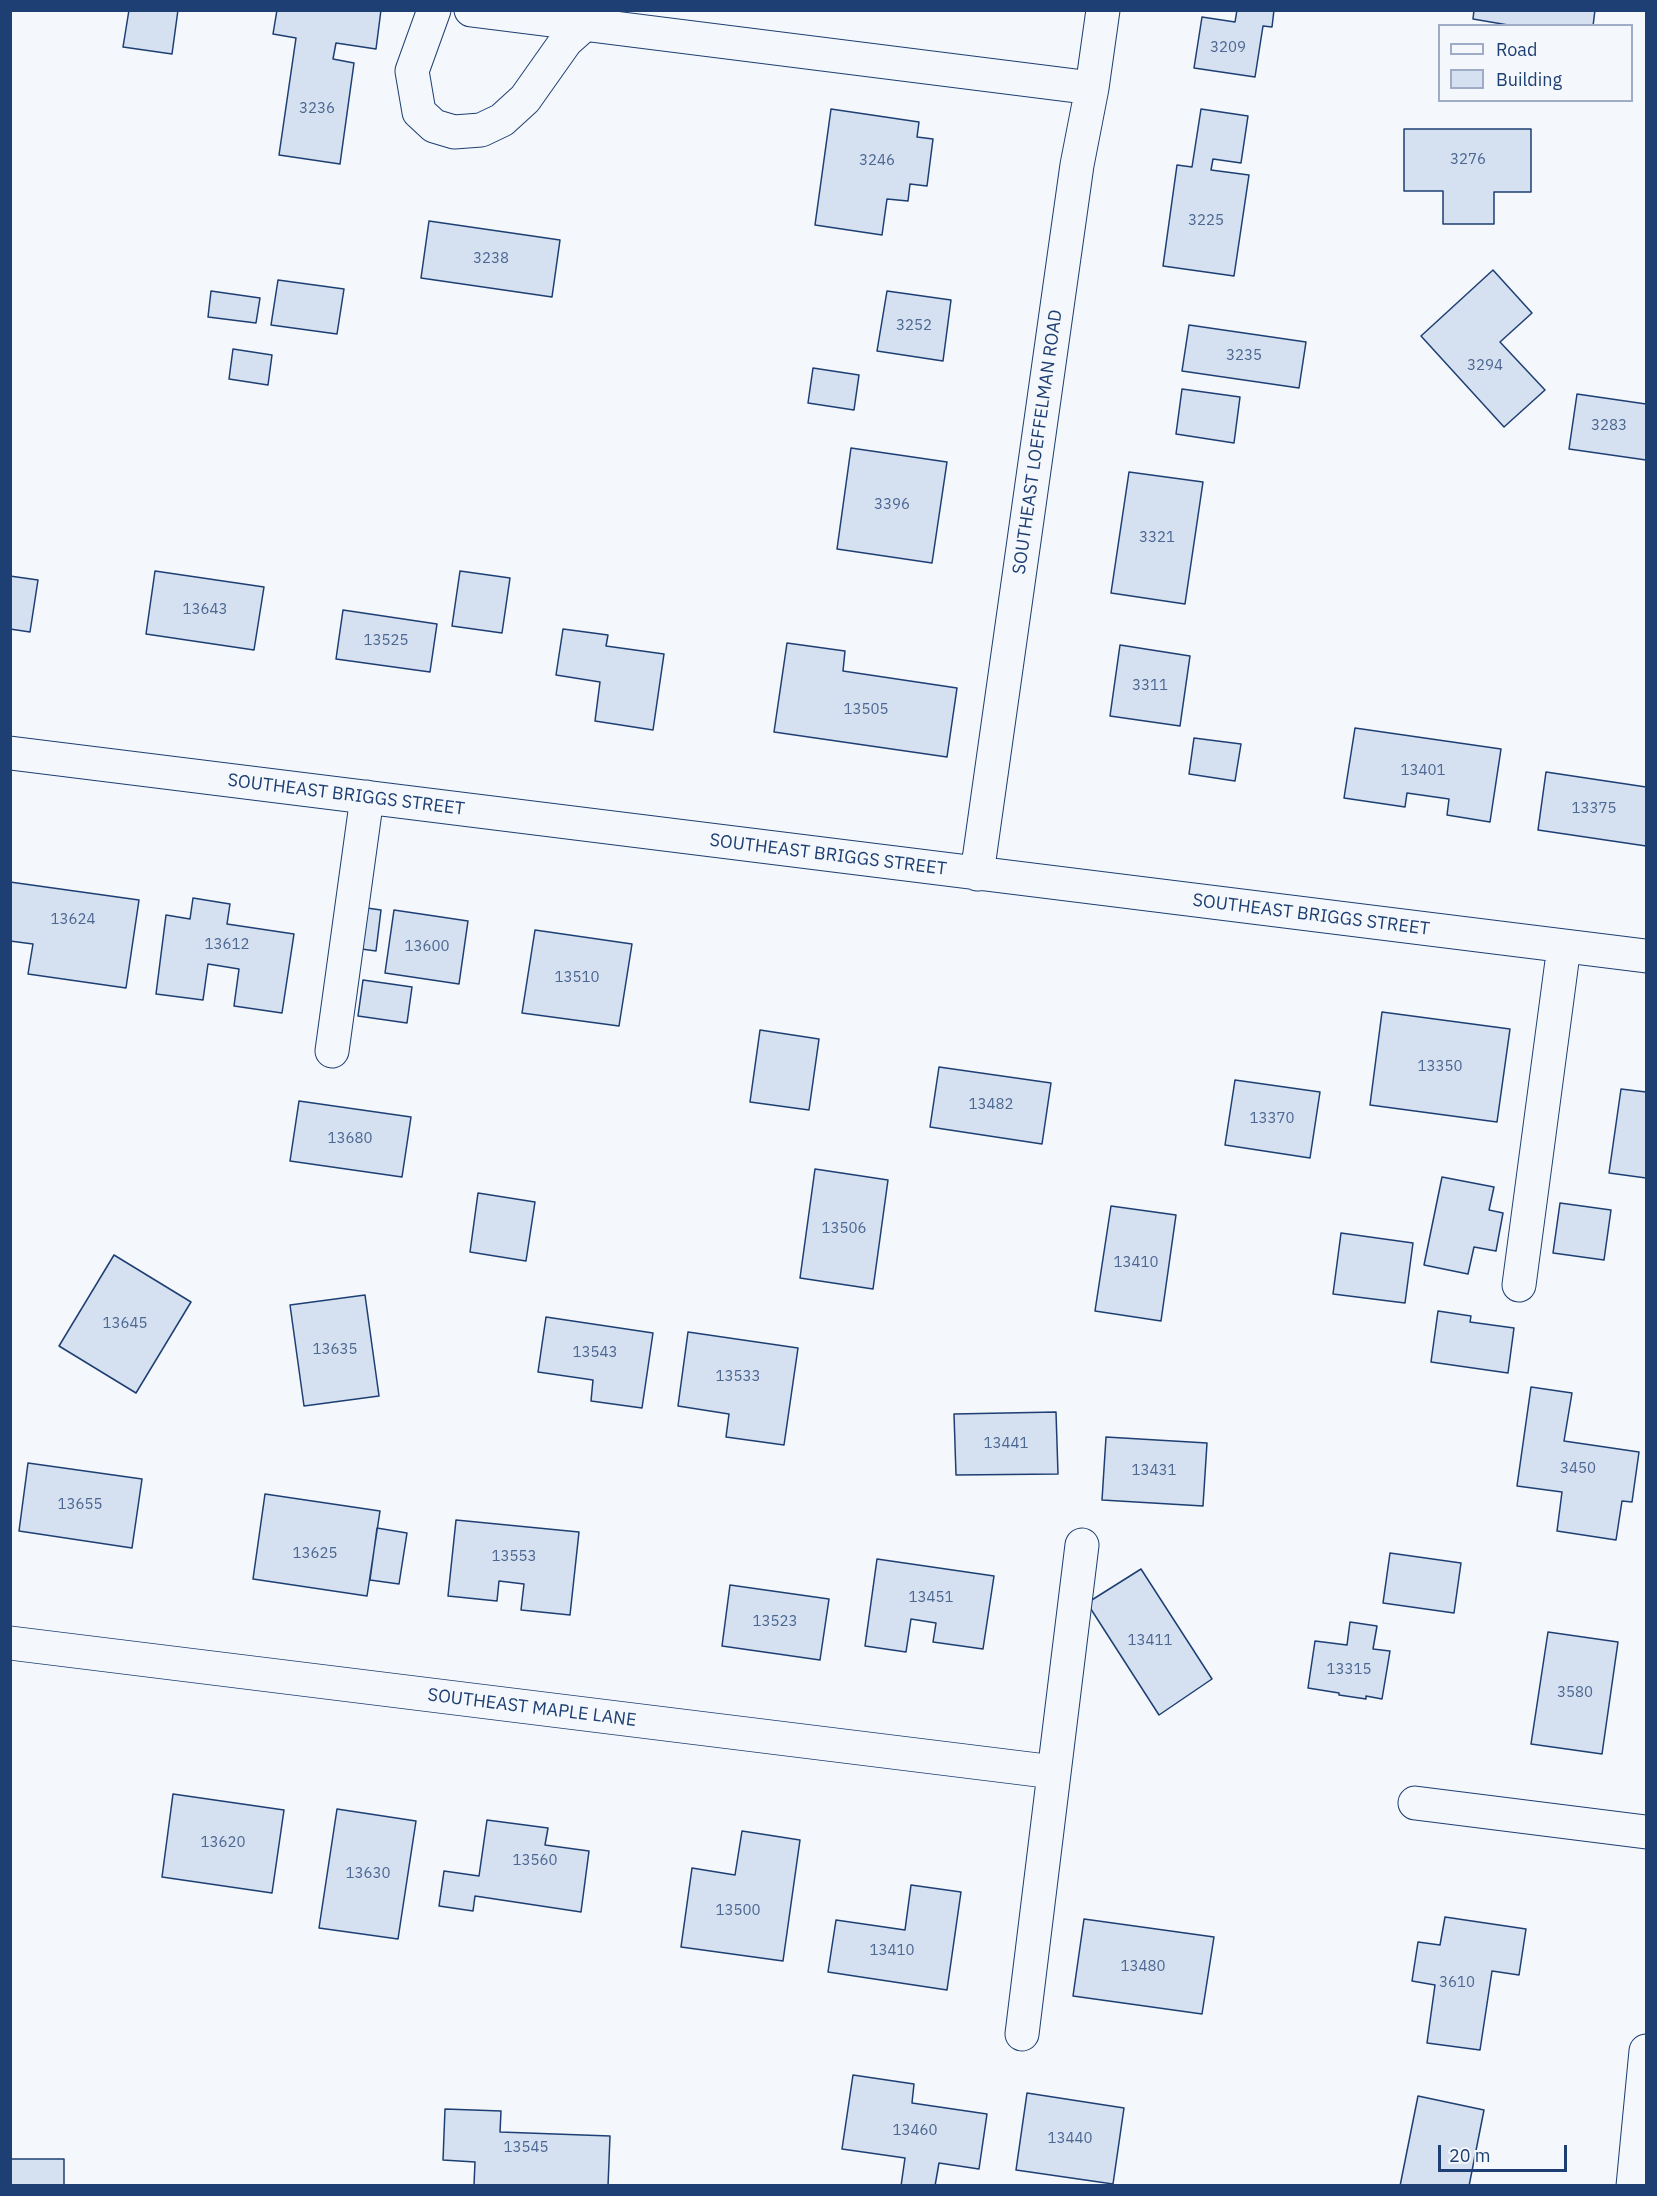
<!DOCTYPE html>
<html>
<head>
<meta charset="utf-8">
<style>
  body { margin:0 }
  #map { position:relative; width:1657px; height:2196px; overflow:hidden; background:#f4f7fb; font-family:"IBM Plex Sans",sans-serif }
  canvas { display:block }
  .frame { position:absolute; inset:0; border:12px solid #1d3f73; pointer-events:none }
  .legend { position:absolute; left:1438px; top:24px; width:195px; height:78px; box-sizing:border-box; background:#f4f7fb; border:2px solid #9eadc5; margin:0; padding:8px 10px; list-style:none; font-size:18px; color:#1d3f73 }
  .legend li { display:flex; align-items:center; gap:12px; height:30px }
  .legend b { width:30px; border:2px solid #9eadc5 }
  .scale { position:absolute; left:1438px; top:2145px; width:129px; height:27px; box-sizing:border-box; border:3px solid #1d3f73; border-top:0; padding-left:8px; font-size:18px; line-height:21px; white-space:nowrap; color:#1d3f73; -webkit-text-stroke:4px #f4f7fb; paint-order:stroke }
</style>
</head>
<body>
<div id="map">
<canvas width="1657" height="2196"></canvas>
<div class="frame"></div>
<ul class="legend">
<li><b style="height:8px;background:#f4f7fb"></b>Road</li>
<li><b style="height:16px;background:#d5e0f0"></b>Building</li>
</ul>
<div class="scale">20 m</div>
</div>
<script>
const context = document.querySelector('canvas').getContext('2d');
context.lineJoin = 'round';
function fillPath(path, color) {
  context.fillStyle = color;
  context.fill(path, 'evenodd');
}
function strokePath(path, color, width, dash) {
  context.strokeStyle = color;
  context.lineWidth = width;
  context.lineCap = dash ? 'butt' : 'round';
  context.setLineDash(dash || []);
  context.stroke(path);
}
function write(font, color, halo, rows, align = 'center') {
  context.font = font + ' "IBM Plex Sans",sans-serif';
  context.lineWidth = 4.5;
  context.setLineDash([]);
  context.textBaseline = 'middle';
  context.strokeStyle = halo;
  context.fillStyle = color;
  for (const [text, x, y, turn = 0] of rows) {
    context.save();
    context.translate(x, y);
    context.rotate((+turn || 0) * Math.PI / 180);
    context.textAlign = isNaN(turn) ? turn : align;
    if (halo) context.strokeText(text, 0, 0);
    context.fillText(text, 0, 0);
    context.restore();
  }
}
const building = new Path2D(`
  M129,10H178L172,54L123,47Z
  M277,10H381L376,49L336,43L333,59L354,63L340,164L279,155L296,38L273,34Z
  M1237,10H1274L1272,27L1263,26L1255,77L1194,68L1202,17L1235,22Z
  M1474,10H1595L1593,26H1514L1473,19Z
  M831,109L919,122L917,137L933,139L927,186L910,184L908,201L887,199L882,235L815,225Z
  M1201,109L1248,116L1241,163L1213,159L1211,170L1249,175L1234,276L1163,266L1177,165L1192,167Z
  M1404,129H1531V192H1494V224H1443V191H1404Z
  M429,221L560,240L552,297L421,278Z
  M1493,270L1532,313L1500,342L1545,390L1504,427L1421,336Z
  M278,280L344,289L337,334L271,325Z
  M211,291L260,298L256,323L208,317Z
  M887,291L951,300L943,361L877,351Z
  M1189,325L1306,342L1299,388L1182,371Z
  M233,349L272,355L268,385L229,379Z
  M813,368L859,375L854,410L808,403Z
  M1182,389L1240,397L1234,443L1176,434Z
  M1577,394L1646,404V460L1569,449Z
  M851,448L947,462L932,563L837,549Z
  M1129,472L1203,482L1185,604L1111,593Z
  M155,571L264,587L254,650L146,634Z
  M460,571L510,578L502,633L452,626Z
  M10,576L38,580L30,632L10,629Z
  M343,610L437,624L430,672L336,659Z
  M563,629L608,635L606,646L664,654L653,730L595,721L600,682L556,675Z
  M787,643L845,651L843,671L957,688L947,757L774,732Z
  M1120,645L1190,656L1180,726L1110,716Z
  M1355,728L1501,749L1490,822L1447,815L1449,799L1407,793L1405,807L1344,798Z
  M1194,738L1241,744L1235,781L1189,774Z
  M1546,772L1646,787V846L1538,830Z
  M10,882L139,900L126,988L28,974L33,944L10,941Z
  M193,898L230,904L227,924L294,934L282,1013L234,1006L239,969L208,964L203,1000L156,994L166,915L190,919Z
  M360,907L381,910L376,951L354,948Z
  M394,910L468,921L459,984L385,973Z
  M535,930L632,944L619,1026L522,1013Z
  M363,980L412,987L407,1023L358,1016Z
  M1382,1012L1510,1029L1497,1122L1370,1105Z
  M760,1030L819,1039L809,1110L750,1102Z
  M939,1067L1051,1083L1042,1144L930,1127Z
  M1235,1080L1320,1092L1310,1158L1225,1145Z
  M1621,1089L1646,1092V1178L1609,1173Z
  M299,1101L411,1117L402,1177L290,1161Z
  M815,1169L888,1180L873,1289L800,1278Z
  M1442,1177L1494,1187L1489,1210L1503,1213L1496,1251L1474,1247L1468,1274L1424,1265Z
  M478,1193L535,1202L526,1261L470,1252Z
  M1560,1203L1611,1210L1604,1260L1553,1253Z
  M1111,1206L1176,1215L1161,1321L1095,1311Z
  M1341,1233L1413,1243L1405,1303L1333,1294Z
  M114,1255L191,1302L136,1393L59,1346Z
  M365,1295L379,1396L304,1406L290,1305Z
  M1438,1311L1471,1316L1470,1322L1514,1328L1508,1373L1431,1362Z
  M546,1317L653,1333L642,1408L591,1401L593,1380L538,1372Z
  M688,1332L798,1348L784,1445L726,1437L729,1414L678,1406Z
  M1531,1387L1572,1393L1564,1441L1639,1452L1632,1502L1622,1501L1616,1540L1557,1531L1562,1492L1517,1486Z
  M1056,1412L1058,1474L956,1475L954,1414Z
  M1106,1437L1207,1443L1203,1506L1102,1500Z
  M28,1463L142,1479L132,1548L19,1531Z
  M265,1494L380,1511L367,1596L253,1579Z
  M456,1520L579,1532L570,1615L521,1610L524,1584L499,1581L497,1601L448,1596Z
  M377,1528L407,1533L399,1584L370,1580Z
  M1390,1553L1461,1563L1454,1613L1383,1603Z
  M877,1559L994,1576L983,1649L933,1642L936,1623L911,1619L906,1652L865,1646Z
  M1141,1569L1212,1679L1159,1715L1087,1603Z
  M730,1585L829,1599L820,1660L722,1646Z
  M1350,1622L1377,1626L1373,1649L1390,1651L1382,1699L1366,1696V1699L1339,1695V1693L1308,1688L1315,1641L1347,1645Z
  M1548,1632L1618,1642L1602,1754L1531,1744Z
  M173,1794L284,1810L272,1893L162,1877Z
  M337,1809L416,1821L398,1939L319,1928Z
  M487,1820L548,1828L545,1845L589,1851L581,1912L475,1896L473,1911L439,1906L444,1871L479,1876Z
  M742,1831L800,1840L783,1961L681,1947L692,1868L735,1875Z
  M911,1885L961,1892L947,1990L828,1972L836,1920L905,1930Z
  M1445,1917L1526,1929L1519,1975L1492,1971L1480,2050L1427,2043L1435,1985L1412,1981L1418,1942L1440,1945Z
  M1084,1919L1214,1937L1202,2014L1073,1996Z
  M853,2075L914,2084L912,2103L987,2114L979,2169L939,2163L935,2186H901L905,2158L842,2149Z
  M1027,2093L1124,2108L1113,2184L1016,2170Z
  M1418,2096L1484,2110L1469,2186H1400Z
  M445,2109L501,2111L500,2132L610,2136L608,2186L474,2185L475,2162L443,2160Z
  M10,2159H64V2186H10Z`);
const minor = new Path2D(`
  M434,10L412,71L419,112L434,126L454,132L481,130L502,120L525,99L566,41L584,25
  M471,10L1092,88
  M10,753L1646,956
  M977,874L1077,165L1092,88L1103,10
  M332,1051L367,797
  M1519,1285L1564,946
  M10,1643L1054,1772
  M1415,1803L1646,1832
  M1022,2034L1082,1545
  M1633,2186L1646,2051`);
const numberNames = [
  ["3209",1228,48],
  ["3236",317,109],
  ["3276",1468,160],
  ["3246",877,161],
  ["3225",1206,221],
  ["3238",491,259],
  ["3252",914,326],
  ["3235",1244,356],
  ["3294",1485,366],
  ["3283",1609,426],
  ["3396",892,505],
  ["3321",1157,538],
  ["13643",205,610],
  ["13525",386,641],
  ["3311",1150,686],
  ["13505",866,710],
  ["13401",1423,771],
  ["13375",1594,809],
  ["13624",73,920],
  ["13612",227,945],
  ["13600",427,947],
  ["13510",577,978],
  ["13350",1440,1067],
  ["13482",991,1105],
  ["13370",1272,1119],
  ["13680",350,1139],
  ["13506",844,1229],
  ["13410",1136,1263],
  ["13645",125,1324],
  ["13635",335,1350],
  ["13543",595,1353],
  ["13533",738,1377],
  ["13441",1006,1444],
  ["3450",1578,1469],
  ["13431",1154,1471],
  ["13655",80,1505],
  ["13625",315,1554],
  ["13553",514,1557],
  ["13451",931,1598],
  ["13523",775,1622],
  ["13411",1150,1641],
  ["13315",1349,1670],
  ["3580",1575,1693],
  ["13620",223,1843],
  ["13560",535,1861],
  ["13630",368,1874],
  ["13500",738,1911],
  ["13410",892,1951],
  ["13480",1143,1967],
  ["3610",1457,1983],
  ["13460",915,2131],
  ["13440",1070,2139],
  ["13545",526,2148]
];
const streetNames = [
  ["SOUTHEAST LOEFFELMAN ROAD",1038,442,-82],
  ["SOUTHEAST BRIGGS STREET",346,795,7],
  ["SOUTHEAST BRIGGS STREET",828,855,7],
  ["SOUTHEAST BRIGGS STREET",1311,915,7],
  ["SOUTHEAST MAPLE LANE",532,1708,7]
];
fillPath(building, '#d5e0f0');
strokePath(building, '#1d3f73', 1.5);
strokePath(minor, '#1d3f73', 35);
strokePath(minor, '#f4f7fb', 33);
write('15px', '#4b6792', null, numberNames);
write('18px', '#1d3f73', '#f4f7fb', streetNames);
</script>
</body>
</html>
